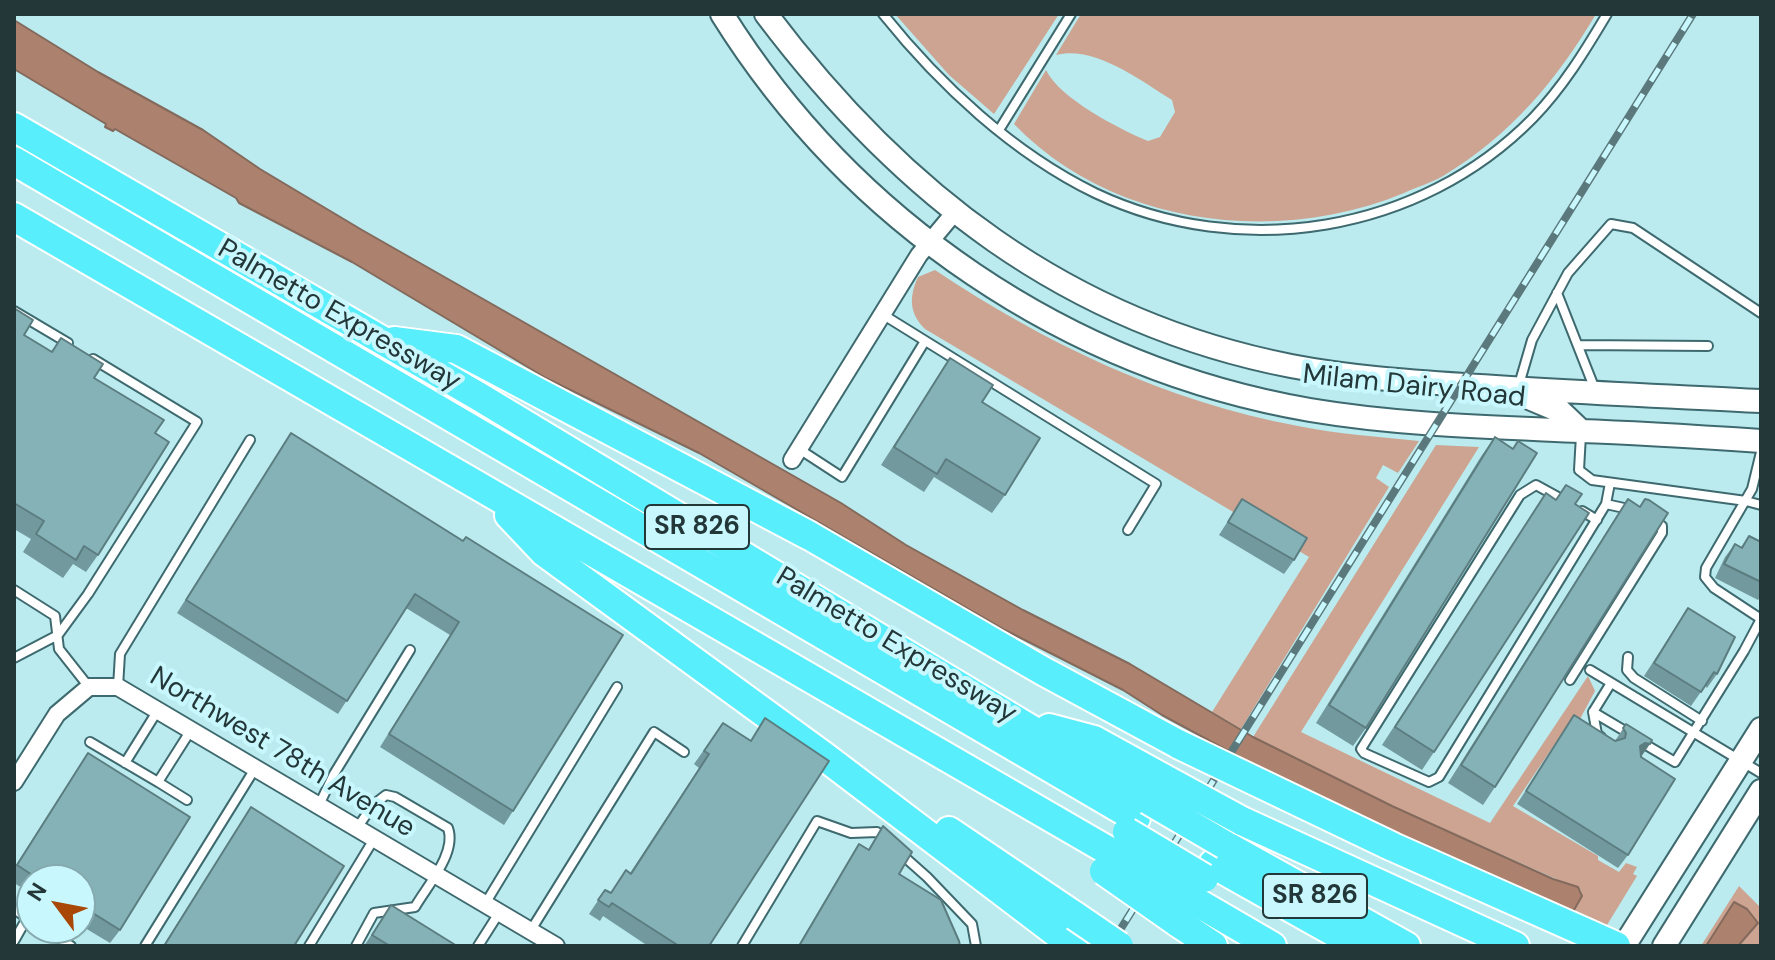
<!DOCTYPE html>
<html>
<head>
<meta charset="utf-8">
<style>
  body { margin:0 }
  #map { position:relative; width:1775px; height:960px; overflow:hidden; background:#bbebef; font-family:"DM Sans",sans-serif }
  canvas { display:block }
  .frame { position:absolute; inset:0; border:16px solid #233638; pointer-events:none }
  .north { position:absolute; left:16px; top:864px; width:80px; height:80px; box-sizing:border-box; background:#c8f8fd; border:2px solid #86aaae; border-radius:50%; rotate:302deg; font-size:22px; font-weight:700; line-height:32px; text-align:center; color:#233638 }
  .north::after { content:''; display:block; margin:auto; width:28px; height:36px; background:#a94707; clip-path:polygon(50% 0,100% 100%,50% 72%,0 100%) }
</style>
</head>
<body>
<div id="map">
<canvas width="1775" height="960"></canvas>
<div class="frame"></div>
<div class="north">N</div>
</div>
<script>
const context = document.querySelector('canvas').getContext('2d');
context.lineJoin = 'round';
function fillPath(path, color) {
  context.fillStyle = color;
  context.fill(path, 'evenodd');
}
function strokePath(path, color, width, dash) {
  context.strokeStyle = color;
  context.lineWidth = width;
  context.lineCap = dash ? 'butt' : 'round';
  context.setLineDash(dash || []);
  context.stroke(path);
}
function write(font, color, halo, rows, align = 'center') {
  context.font = font + ' "DM Sans",sans-serif';
  context.lineWidth = 8;
  context.setLineDash([]);
  context.textBaseline = 'middle';
  context.strokeStyle = halo;
  context.fillStyle = color;
  for (const [text, x, y, turn = 0] of rows) {
    context.save();
    context.translate(x, y);
    context.rotate((+turn || 0) * Math.PI / 180);
    context.textAlign = isNaN(turn) ? turn : align;
    if (halo) context.strokeText(text, 0, 0);
    context.fillText(text, 0, 0);
    context.restore();
  }
}
const green = new Path2D(`
  M895,14H1059L994,114L949,75Z
  M1081,14H1596C1557,80 1510,136 1443,176C1431,183 1417,187 1404,193C1276,246 1112,226 1014,124L1046,70C1059,98 1119,129 1148,141L1160,137L1175,112L1172,100C1140,80 1094,45 1056,55Z
  M935,270C1046,344 1165,401 1298,426C1338,434 1379,437 1419,441L1398,473L1383,465L1376,478L1389,487L1241,729L1212,712L1309,557L925,329C909,313 909,297 918,277Z
  M1436,445L1479,447L1301,732L1490,823L1588,676L1595,691L1580,719L1573,717L1513,806L1598,856V860L1619,872L1626,863L1637,867L1633,874L1637,876L1607,925L1574,910L1582,896L1581,890L1392,806L1253,737Z
  M1739,886L1761,908V946H1738L1758,923L1734,902L1706,946H1701Z`);
const water = new Path2D(`
  M14,20L98,72L203,130L260,169L362,230L841,503L906,545L1023,610L1130,664L1253,737L1392,806L1553,879L1578,887L1582,896L1574,910L1565,915L1365,825L1162,715L1123,690L1005,630L699,453L546,378L352,262L239,203L236,198L115,129L113,131L105,127L106,124L14,69Z
  M1734,902L1747,909L1758,923L1738,946H1706Z`);
const service = new Path2D(`
  M883,14C940,85 1013,153 1095,193C1241,262 1420,233 1533,118C1563,87 1585,51 1607,14
  M999,130L1071,14
  M1557,293L1596,392
  M14,311L68,343
  M882,314L1156,484L1128,530
  M1578,345L1708,346
  M1518,388L1532,340L1568,273L1611,224L1633,228L1761,313
  M1581,435L1579,470L1592,480L1746,501L1761,505
  M799,449L842,477L925,341
  M1761,452L1752,489L1706,568L1705,577L1714,588L1761,619
  M1567,502L1536,485L1520,495L1361,749L1364,753L1429,782L1439,777L1606,504L1610,483
  M1606,504L1633,510
  M1582,511L1597,520
  M14,590L55,616L59,649L89,687
  M1628,657L1627,670L1634,678L1702,721
  M14,658L58,635L88,594L197,422L93,359
  M1590,670L1761,773
  M1570,680L1662,533V526L1652,520
  M1611,683L1593,712L1630,734
  M118,687L120,654L250,440
  M1593,712L1597,734L1601,737
  M90,742L158,782L191,730
  M1641,742L1675,762L1744,651L1761,619
  M125,763L158,710
  M158,782L187,800
  M319,805L334,774L410,650
  M900,853L927,877L972,924L976,946
  M485,904L617,687
  M14,909L27,918L14,941
  M43,928L71,946
  M531,930L654,732L684,752
  M145,946L256,767
  M309,946L374,839
  M356,946L374,913L415,907C427,886 457,853 448,828L395,797L386,795L373,805L357,828
  M478,946L499,913
  M742,946L817,821L851,833L877,832L884,839`);
const minor = new Path2D(`
  M792,460L919,255L954,213
  M14,782L57,714L89,687H118L556,946`);
const secondary = new Path2D(`
  M722,14C852,222 1067,368 1310,410C1399,425 1490,427 1580,431C1641,433 1701,437 1761,441
  M766,14C901,193 1066,322 1291,366C1348,377 1406,381 1465,385C1563,392 1662,396 1761,401
  M1522,395L1560,411L1581,431
  M1624,946L1761,729
  M1664,946L1761,791`);
const motorway = new Path2D(`
  M14,127L478,396L1148,800
  M14,161L1136,818
  M14,217L1114,854
  M394,341L456,349L810,536L1043,671L1180,745
  M509,515L544,552L825,757L1074,946
  M1049,728L1094,740L1163,778
  M1242,821L1515,946
  M949,831L1075,916
  M1225,845L1406,946
  M1213,864L1359,946
  M1193,900L1272,946
  M1177,922L1213,946`);
const rail = new Path2D(`
  M1110,946L1693,14`);
const motorwayBridge = new Path2D(`
  M1180,745L1393,847L1616,946
  M1163,778L1242,821
  M1148,800L1225,845
  M1127,832L1204,878
  M1114,854L1193,900
  M1104,871L1177,922
  M1075,916L1119,946`);
const wall = new Path2D(`
  M14,308L24,335L51,352L61,338L94,378L155,433L98,555L86,572L73,564L63,578L23,552L31,539L14,529Z
  M950,358L982,402L1005,495L992,513L934,477L924,492L881,465Z
  M291,433L463,541L513,811L504,825L380,747L450,635L406,608L338,714L177,613Z
  M1495,437L1366,728L1353,746L1316,723L1482,455Z
  M1566,485L1575,504L1434,752L1422,770L1382,745L1546,493L1556,500Z
  M1242,499L1294,560L1284,574L1219,535Z
  M1628,499L1495,787L1483,805L1448,783L1616,517Z
  M1749,536L1761,542V596L1758,600L1715,578L1725,557L1735,544L1741,547Z
  M1688,608L1717,674L1707,688L1705,686L1691,706L1644,676Z
  M1574,715L1615,741L1626,724L1641,756L1628,855L1618,868L1517,804Z
  M723,723L709,946H648L603,916L600,921L589,914L605,890L610,893L630,873L699,768L694,764Z
  M88,753L120,930L110,943L80,925V880H32V894L14,883V868Z
  M251,807L294,946H163L242,821Z
  M883,826L899,874L960,946H798L850,858L859,844L868,850Z
  M391,905L457,946H364Z`);
const shadedWall = new Path2D(`
  M1645,743L1650,744L1641,757L1640,746Z`);
const building = new Path2D(`
  M14,308L33,320L24,335L52,352L61,338L103,364L94,378L164,420L155,433L169,442L98,555L84,546L76,560L36,534L44,521L14,503Z
  M950,358L993,385L982,402L1040,438L1005,495L946,459L937,474L894,447Z
  M291,433L463,541L466,537L623,635L513,811L389,734L459,622L415,594L347,701L186,600Z
  M1495,437L1513,449L1518,441L1537,453L1366,728L1329,705Z
  M1566,485L1582,494L1575,504L1589,513L1434,752L1395,727L1546,493L1556,500Z
  M1242,499L1307,538L1294,560L1228,522Z
  M1628,499L1640,507L1645,499L1649,500L1668,513L1495,787L1461,765Z
  M1749,536L1761,542V582L1724,564L1735,544L1742,548Z
  M1688,608L1735,637L1717,674L1714,672L1701,692L1654,663Z
  M1574,715L1615,741L1625,738L1626,733L1623,728L1626,724L1652,740L1650,744L1645,743L1640,746L1641,757L1675,779L1628,855L1526,791Z
  M765,718L829,761L709,946H679L612,903L609,907L598,900L605,890L611,893L626,870L631,874L709,754L704,751L723,723L751,741Z
  M88,753L190,817L120,930L80,905V880H40L17,865Z
  M251,807L344,866L294,946H164Z
  M883,826L912,852L899,874L941,900L959,941L960,946H799L859,844L869,850Z
  M391,905L457,946H390L372,935Z`);
const shields = [
  [697,527,104],
  [1315,896,104]
];
const shieldNames = [
  ["SR 826",697,527],
  ["SR 826",1315,896]
];
const streetNames = [
  ["Palmetto Expressway",339,316,30],
  ["Milam Dairy Road",1414,387,6],
  ["Palmetto Expressway",896,646,31],
  ["Northwest 78th Avenue",282,753,31]
];
fillPath(green, '#cda491');
fillPath(water, '#ac816d');
strokePath(water, '#836a5d', 2);
strokePath(service, '#3e6a6f', 12);
strokePath(minor, '#3e6a6f', 20);
strokePath(secondary, '#3e6a6f', 26);
strokePath(motorway, '#fff', 32);
strokePath(service, '#fff', 8);
strokePath(minor, '#fff', 16);
strokePath(secondary, '#fff', 22);
strokePath(motorway, '#58eefb', 28);
strokePath(rail, '#5b797c', 8);
strokePath(rail, '#c8f8fd', 5, [15]);
strokePath(motorwayBridge, '#fff', 32, []);
strokePath(motorwayBridge, '#58eefb', 28);
fillPath(wall, '#72999d');
fillPath(shadedWall, '#5c7d80');
fillPath(building, '#84b2b7');
strokePath(building, '#5c7d80', 2);
for (const [x, y, w] of shields) {
  const box = new Path2D();
  box.roundRect(x - w / 2, y - 22, w, 44, 6);
  context.fillStyle = '#c8f8fd';
  context.fill(box);
  strokePath(box, '#233638', 2);
}
write('bold 26px', '#233638', null, shieldNames);
write('28px', '#233638', '#c8f8fd', streetNames);
</script>
</body>
</html>
